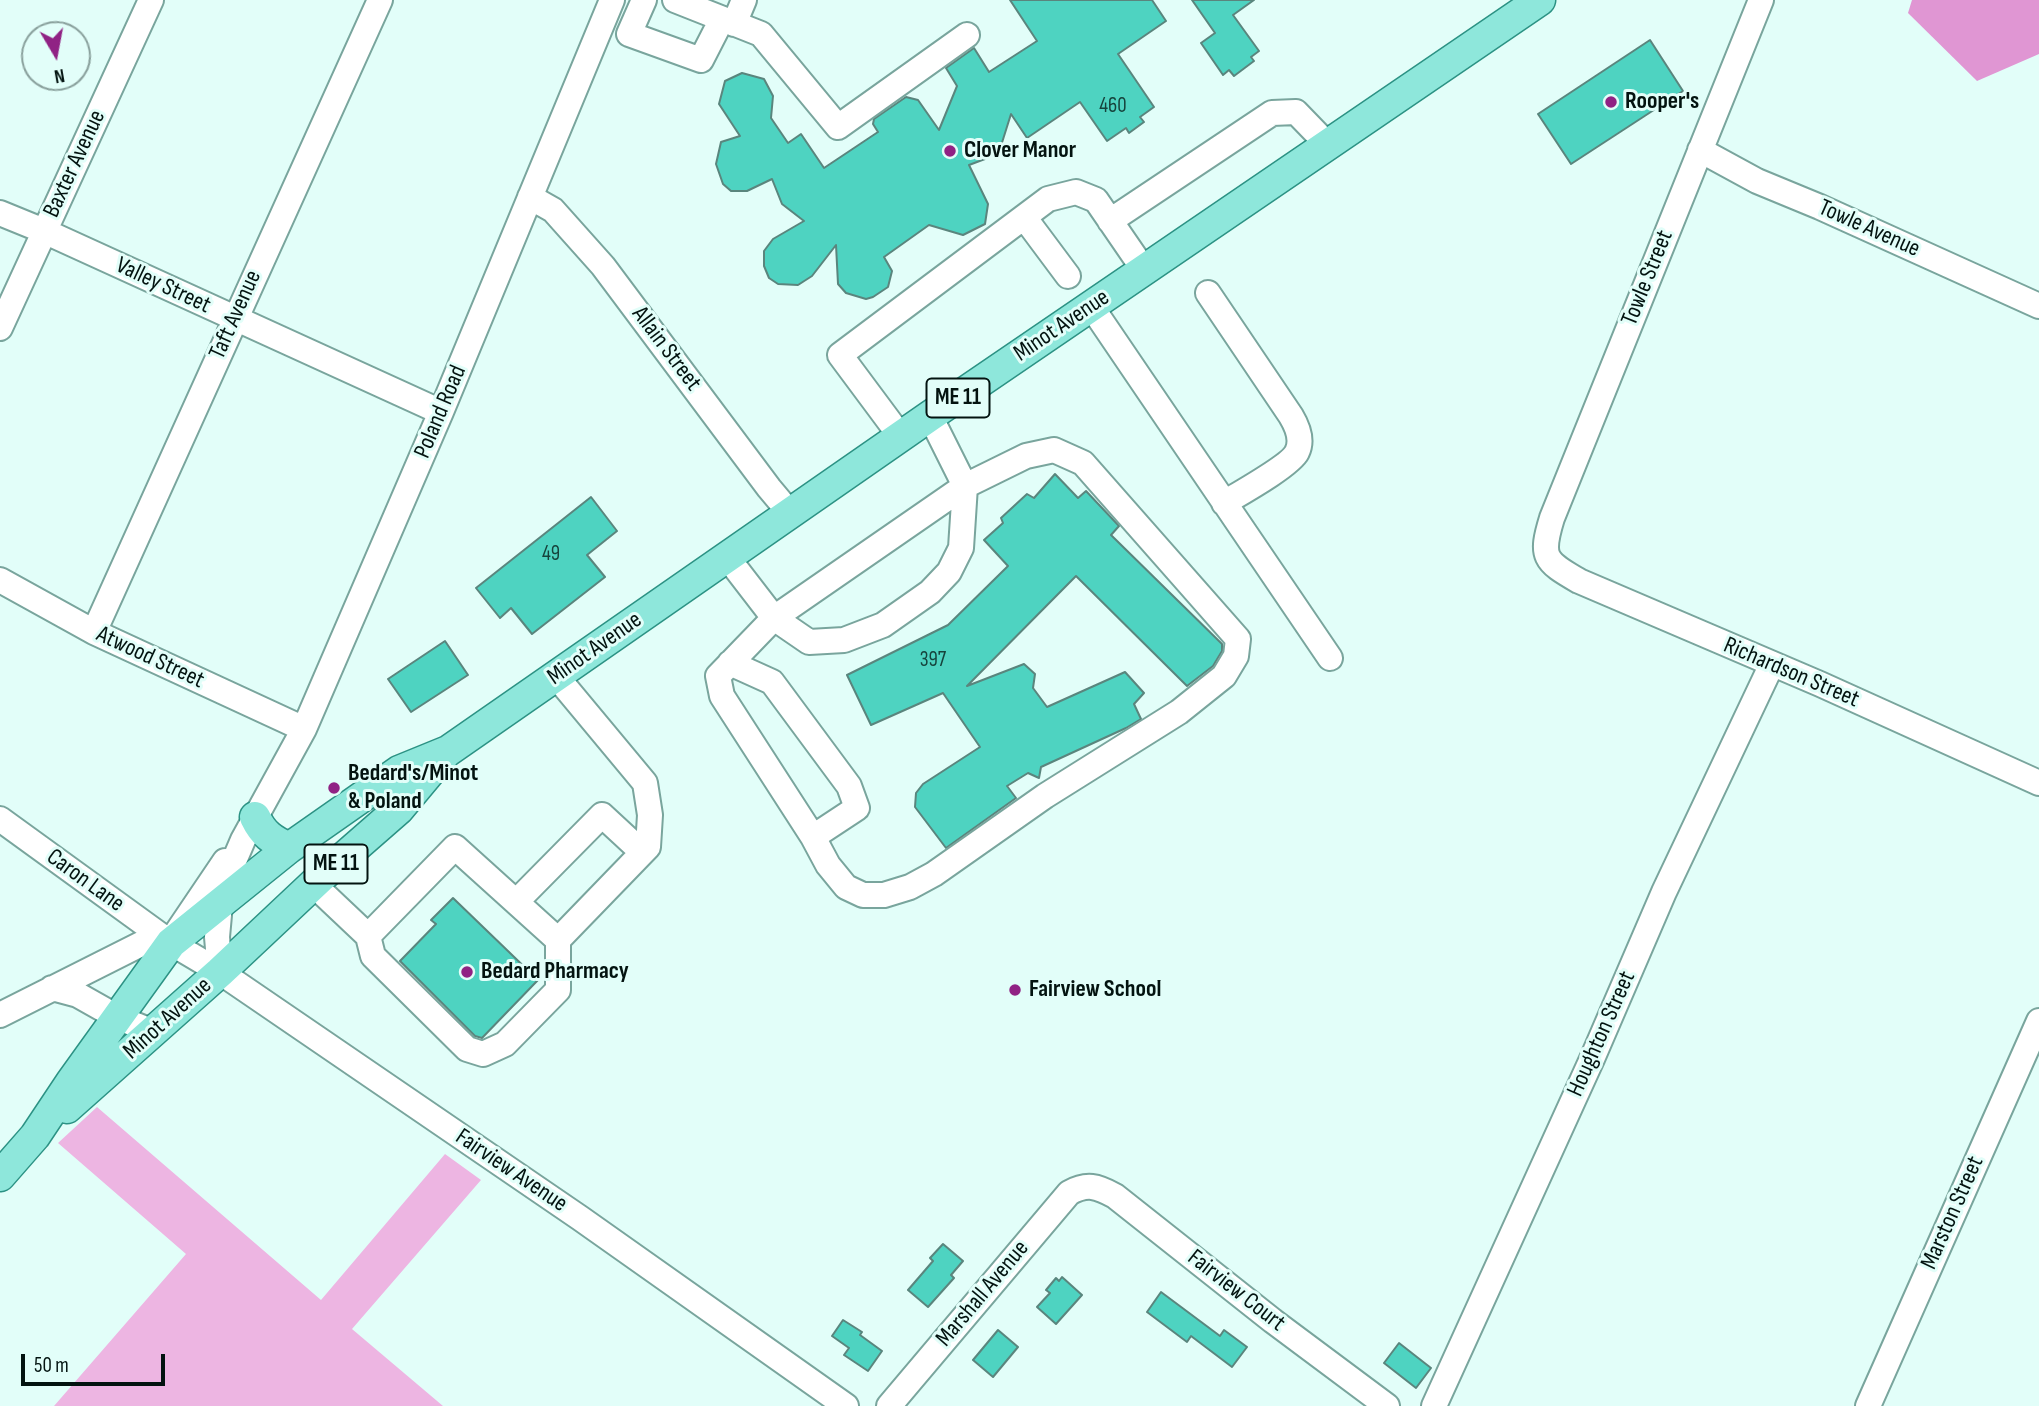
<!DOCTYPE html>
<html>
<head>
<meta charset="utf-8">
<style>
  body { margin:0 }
  #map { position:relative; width:2039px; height:1406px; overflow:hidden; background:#e2fef9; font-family:"Sofia Sans Condensed",sans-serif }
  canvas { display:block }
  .north { position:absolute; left:21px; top:21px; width:70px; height:70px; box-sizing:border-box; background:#e2fef9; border:2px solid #89a09c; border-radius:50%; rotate:170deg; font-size:19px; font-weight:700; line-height:28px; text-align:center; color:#031310 }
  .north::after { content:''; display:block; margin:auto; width:24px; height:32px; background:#902284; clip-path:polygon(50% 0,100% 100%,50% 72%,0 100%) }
  .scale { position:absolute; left:21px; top:1354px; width:144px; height:32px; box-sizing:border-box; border:4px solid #031310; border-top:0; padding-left:9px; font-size:21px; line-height:24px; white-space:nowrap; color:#031310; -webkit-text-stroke:5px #e2fef9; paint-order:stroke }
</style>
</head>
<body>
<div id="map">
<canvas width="2039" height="1406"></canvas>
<div class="north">N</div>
<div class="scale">50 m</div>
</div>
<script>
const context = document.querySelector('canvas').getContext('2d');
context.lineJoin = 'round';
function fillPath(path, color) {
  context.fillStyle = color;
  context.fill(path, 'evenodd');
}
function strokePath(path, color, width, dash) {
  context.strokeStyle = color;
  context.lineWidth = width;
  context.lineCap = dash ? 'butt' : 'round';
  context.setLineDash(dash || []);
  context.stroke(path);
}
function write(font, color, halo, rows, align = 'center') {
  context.font = font + ' "Sofia Sans Condensed",sans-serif';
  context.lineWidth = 6;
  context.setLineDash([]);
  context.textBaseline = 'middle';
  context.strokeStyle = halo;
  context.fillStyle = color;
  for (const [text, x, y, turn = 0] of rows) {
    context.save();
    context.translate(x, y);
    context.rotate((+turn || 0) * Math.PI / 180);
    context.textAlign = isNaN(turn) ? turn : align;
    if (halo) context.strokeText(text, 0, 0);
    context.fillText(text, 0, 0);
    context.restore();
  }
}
const green = new Path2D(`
  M97,1107L321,1300L445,1154L481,1180L352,1329L443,1406H54L186,1254L58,1143Z`);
const water = new Path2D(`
  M1912,0H2039V54L1977,81L1908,13Z`);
const building = new Path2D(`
  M1010,0H1152L1166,21L1118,54L1154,107L1140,117L1144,122L1129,133L1126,128L1107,141L1080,102L1027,138L1011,114L1000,149L985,159L969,165L988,204L985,224L963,235L929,225L884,257L892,271L888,287L873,297L866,299L846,293L838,284L836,245L812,276L798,285L778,284L769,278L764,266V251L773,239L804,221L782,204L772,179L747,191H731L723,184L716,164L721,142L740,136L719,104L725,81L742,73L764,79L773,96L771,118L788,143L801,134L824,168L878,132L873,124L874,119L906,97L918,100L939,130L957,86L946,68L974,48L989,72L1037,41Z
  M1192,0H1254L1233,15L1259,51L1251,57L1254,61L1234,76L1229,70L1223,75L1201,43L1215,33Z
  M1650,40L1683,91L1571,164L1538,114Z
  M1055,474L1078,498L1086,491L1119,526L1111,535L1222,644V651L1213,666L1187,686L1076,576L967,686L1024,664L1035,674L1033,688L1047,707L1125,672L1144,693L1134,704L1141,719L1126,728L1041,767L1039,778L1028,773L1007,786L1016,798L946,848L915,807L916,793L923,784L980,747L943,693L871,725L847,675L948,625L1008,566L984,540L1003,523L1001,518L1027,494L1034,498Z
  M591,497L617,531L587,555L605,577L532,634L511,608L500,618L476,588Z
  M445,641L468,675L411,712L388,679Z
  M453,898L538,980L482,1038L475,1036L400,961L436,924L431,920Z
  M943,1244L963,1261L951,1275L954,1278L928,1307L908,1290L933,1261L930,1258Z
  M1062,1277L1082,1295L1056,1324L1037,1307L1050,1293L1046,1290L1056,1278L1059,1281Z
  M1161,1292L1220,1336L1224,1330L1247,1347L1232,1367L1191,1336L1187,1342L1147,1312Z
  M843,1320L862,1332L860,1335L882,1351L868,1371L844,1355L849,1348L832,1336Z
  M998,1330L1018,1347L993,1377L973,1360Z
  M1399,1343L1431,1368L1416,1388L1384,1363Z`);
const minor = new Path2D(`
  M644,0L629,34L701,60L722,19
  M675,0L761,34L838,127L967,35
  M1761,0L1552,518C1540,557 1544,561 1579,581L1820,684L2039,783
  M734,24L744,0
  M1700,150L1757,181L1820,207L2039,306
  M530,197L553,210L603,266L769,488L790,513
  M0,213L44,231L441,412
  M1024,217L1068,276
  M1110,221L1272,113L1296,112L1327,144
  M1208,293L1291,416C1297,426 1303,440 1297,452C1291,465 1239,494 1224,503
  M1091,306L1330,658
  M0,328L151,0
  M901,437L840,355L1048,199L1076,192L1096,200L1144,270
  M727,557L774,618L809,642L844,640L883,625L930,592L949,572L961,548L965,486L930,416
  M0,580L94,632L304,729
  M94,632L380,0
  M730,663L772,682L849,786L857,808L813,837L722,696L718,676L774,618L965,486L1026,456L1054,450L1083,463L1238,639L1236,656L1224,676L1179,712L1045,796L934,874L910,887L884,895H863L846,887L828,865L813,837
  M0,819L171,943L220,972L580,1218L846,1406
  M313,884L368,936L455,847L558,940
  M516,902L602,815L642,852
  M177,932L225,861
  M368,936L373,956L467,1049L483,1054L505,1044L558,990V940L648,847L650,815L645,783L556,676
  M220,972L217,937L220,904L228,875L243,840L304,729L441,412L612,0
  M52,988L78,995L117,1017L153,1032
  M0,1015L141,944L171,943
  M889,1406L1069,1193C1087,1183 1097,1186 1115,1196L1273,1321L1387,1406
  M1434,1406L1592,1059L1664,892L1772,664
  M1868,1406L2039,1021`);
const major = new Path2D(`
  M255,817C263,834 272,840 289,848
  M67,1108L220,972L320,878L399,809L444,755
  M0,1176L35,1136L71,1082L171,943L289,848L399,771L448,751L930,416L1540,0`);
const markers = [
  [1611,102,7,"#902284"],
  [950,151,7,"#902284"],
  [334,788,7,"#902284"],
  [467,972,7,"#902284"],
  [1015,990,7,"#902284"]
];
const numberNames = [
  ["460",1113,107],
  ["49",551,555],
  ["397",933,661]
];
const shields = [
  [958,398,63],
  [336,864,63]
];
const shieldNames = [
  ["ME 11",958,398],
  ["ME 11",336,864]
];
const poiNames = [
  ["Rooper's",1625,102],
  ["Clover Manor",964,151],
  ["Bedard's/Minot",348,774],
  ["& Poland",348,802],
  ["Bedard Pharmacy",481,972],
  ["Fairview School",1029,990]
];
const streetNames = [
  ["Baxter Avenue",75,164,-65],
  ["Towle Avenue",1869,229,24],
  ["Towle Street",1648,278,-68],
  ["Valley Street",163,286,25],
  ["Taft Avenue",236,315,-66],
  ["Minot Avenue",1062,326,-34],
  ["Allain Street",666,349,53],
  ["Poland Road",441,412,-67],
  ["Minot Avenue",595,649,-35],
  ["Atwood Street",150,658,25],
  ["Richardson Street",1791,673,23],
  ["Caron Lane",85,881,36],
  ["Minot Avenue",168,1019,-42],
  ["Houghton Street",1602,1034,-66],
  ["Fairview Avenue",511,1171,34],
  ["Marston Street",1953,1213,-66],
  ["Fairview Court",1236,1291,38],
  ["Marshall Avenue",983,1294,-50]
];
fillPath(green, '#edb5e2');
fillPath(water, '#e096d3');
fillPath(building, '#4ed3c1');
strokePath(building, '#5a857d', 2);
strokePath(minor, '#79a59d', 28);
strokePath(major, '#2c9284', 33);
strokePath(minor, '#fff', 24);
strokePath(major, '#8ee7db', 30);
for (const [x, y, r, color] of markers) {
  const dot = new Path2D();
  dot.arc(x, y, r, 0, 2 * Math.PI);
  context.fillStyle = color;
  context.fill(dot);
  strokePath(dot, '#e2fef9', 2.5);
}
write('21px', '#16433c', null, numberNames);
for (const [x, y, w] of shields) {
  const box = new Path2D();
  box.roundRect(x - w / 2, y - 19.5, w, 39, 5);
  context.fillStyle = '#e2fef9';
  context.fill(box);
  strokePath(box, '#031310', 2);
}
write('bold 23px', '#031310', null, shieldNames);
write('bold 24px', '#031310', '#e2fef9', poiNames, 'left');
write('24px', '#031310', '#e2fef9', streetNames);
</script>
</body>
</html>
